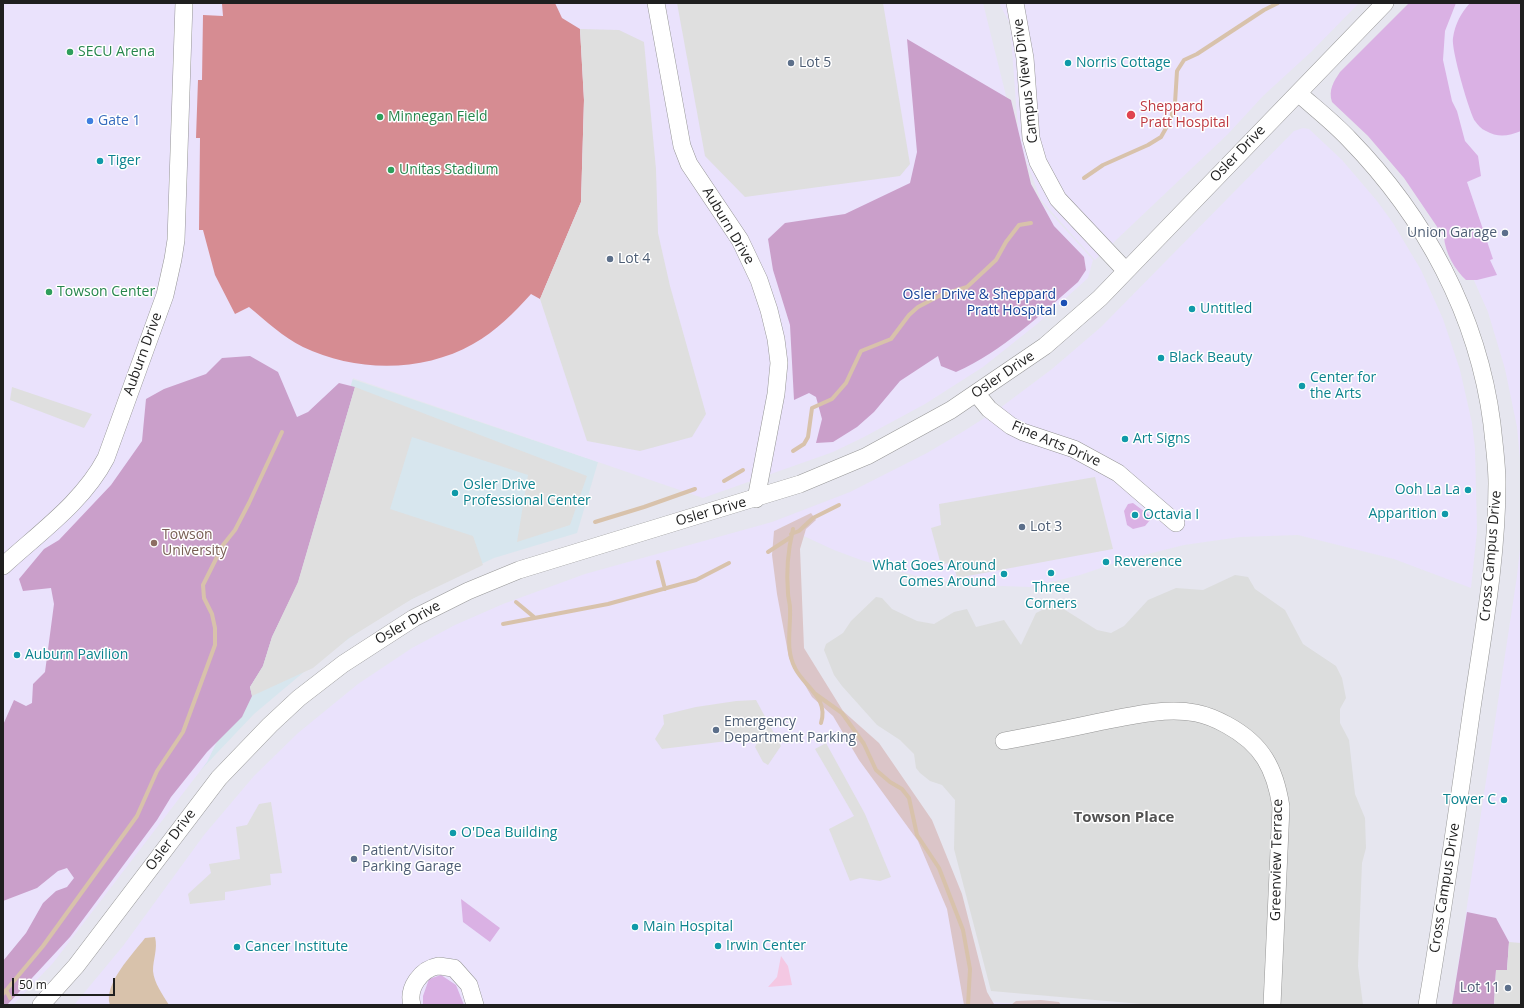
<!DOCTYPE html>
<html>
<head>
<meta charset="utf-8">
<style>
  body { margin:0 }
  #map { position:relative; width:1524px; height:1008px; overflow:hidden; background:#e6e6ef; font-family:"Open Sans",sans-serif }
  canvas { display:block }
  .frame { position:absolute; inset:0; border:4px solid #1f1f1f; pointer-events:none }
  .scale { position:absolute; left:12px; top:978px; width:103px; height:18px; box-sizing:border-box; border:2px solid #1f1f1f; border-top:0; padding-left:5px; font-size:12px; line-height:14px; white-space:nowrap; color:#1f1f1f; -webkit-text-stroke:3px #fff; paint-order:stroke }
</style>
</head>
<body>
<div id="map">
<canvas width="1524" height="1008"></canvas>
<div class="frame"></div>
<div class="scale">50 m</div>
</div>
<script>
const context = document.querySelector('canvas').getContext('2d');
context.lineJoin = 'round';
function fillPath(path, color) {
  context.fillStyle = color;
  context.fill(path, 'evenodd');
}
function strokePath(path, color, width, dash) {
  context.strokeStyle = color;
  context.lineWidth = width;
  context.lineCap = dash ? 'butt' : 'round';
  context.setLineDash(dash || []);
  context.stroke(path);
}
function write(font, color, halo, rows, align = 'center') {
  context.font = font + ' "Open Sans",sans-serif';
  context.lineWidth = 3;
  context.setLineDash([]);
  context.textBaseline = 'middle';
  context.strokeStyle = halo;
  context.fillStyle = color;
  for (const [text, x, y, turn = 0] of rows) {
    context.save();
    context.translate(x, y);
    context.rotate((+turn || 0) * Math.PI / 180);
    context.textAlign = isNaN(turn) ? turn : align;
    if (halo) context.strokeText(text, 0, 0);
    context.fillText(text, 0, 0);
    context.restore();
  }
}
const residential = new Path2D(`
  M1235,575L1248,577L1255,589L1285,610L1303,644L1336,666L1342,678L1346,698L1340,709V723L1349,740L1355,794L1365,818L1366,848L1362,863L1358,966L1363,1005H1153L991,991L954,849L955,800L942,785L930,781L920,773L916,768L914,754L900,740L877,725L842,686L834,675L824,650L826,644L843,633L851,621L876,597L882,598L892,609L917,621L934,624L954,612L967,609L976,627L1004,620L1021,645L1036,613L1048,607L1062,608L1097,630L1111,633L1124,626L1148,600L1176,588L1203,590Z`);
const commercial = new Path2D(`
  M352,379L598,462L577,533L494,558L451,578L384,614L317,661L254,714L197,774Z`);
const education = new Path2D(`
  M3,3H983L1009,108L1006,164L1093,260L1088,278L1037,324L983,367L925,404L864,437L833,452L703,498L353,378L292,588L207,762L53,963L13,1005H3Z
  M999,3H1359L1311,52L1263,96L1228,134L1095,260L1041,200L1019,142L1010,24Z
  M1420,3H1521V469L1517,427L1505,369L1488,312L1464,258Z
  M1303,128L1309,129L1342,160L1377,201L1393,223L1421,270L1443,319L1460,370L1472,423L1475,449L1477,531L1471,588L1394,559L1298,535L1240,537L1184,545L1128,559L1080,575L1030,587L973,585L916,576L861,560L834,550L782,526L795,654L951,883L971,1001L1038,1005H74L123,946L204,835L254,776L298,733L358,684L412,648L455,625L503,604L585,574L772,522L850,492L927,453L964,431L1000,408L1052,369L1101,327L1294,131Z
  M1521,540V1005H1452L1517,576Z`);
const grass = new Path2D(`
  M1409,3H1456L1445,31L1443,60L1452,101L1457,111L1465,141L1478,156L1481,176L1467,182L1493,259L1490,260L1497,275L1477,280H1466C1455,270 1445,253 1444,237L1404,178L1368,136L1332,102C1328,90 1334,81 1340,72Z
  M1470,3H1521V131C1509,136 1498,138 1486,131C1481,129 1478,125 1475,121C1469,111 1451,49 1453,38C1455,24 1461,13 1470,3Z
  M1133,503L1149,515L1150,520L1145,526L1133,529L1127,525L1124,511L1128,504Z
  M461,899L500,928L490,942L463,922Z
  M441,975L456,985L464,1005H423V996L429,979Z`);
const forest = new Path2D(`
  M907,39L1011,100L1031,184L1054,226L1084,257L1086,270L1078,282C1040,315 1003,351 956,372L941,366L938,356L900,381L874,412L857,427L833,442L816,443L822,419L816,397L809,393L794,400L790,325L773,270L768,239L785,223L845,214L910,183L917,152Z
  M250,356L278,372L297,417L308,412L339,383L355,387L298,583L272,637L263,666L250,687L252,696L242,717L207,752L171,797L157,820L70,937L7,1005H3V961L26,933L43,903L56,891L67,887L74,878L67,868L58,871L37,888L3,901V725L14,700L26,706L32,703L33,684L45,672L54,604L51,588L23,591L19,579L44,549L59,540L111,485L142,441L146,399L164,389L206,374L222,358Z
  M1467,912L1496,918L1509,942L1507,970H1496L1494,1005H1452Z`);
const wetland = new Path2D(`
  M811,513L816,520L806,529L800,549L804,648L843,711L879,743L932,820L962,894L987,992L994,1004L997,1005H964L947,909L918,841L859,760L833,716L812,697L789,658L777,594L772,555L774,531Z
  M1041,1000L1059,1002L1061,1005H1011L1016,1001Z`);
const park = new Path2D(`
  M781,956L788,966L792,985L768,987L777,977Z`);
const pitch = new Path2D(`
  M555,3L562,18L580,29L584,100L581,202L540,299L531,294C514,313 496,331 473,344C422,373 355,372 303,347C283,337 266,321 249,307L235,314L215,275L203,230H199L200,138H196L198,80H202L203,15L223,16L222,4L232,3Z`);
const parking = new Path2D(`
  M677,3H883L910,164L900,176L745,197L705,156Z
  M580,29L619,30L644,42L656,169L658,233L670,286L706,414L692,437L640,451L587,441L540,299L581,202L584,100Z
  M12,387L92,414L84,428L10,400Z
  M355,387L587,476L570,525L517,542L528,475L412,437L390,509L473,536L483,565L412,599L349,638L313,668L252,696L250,687L263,666L272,637L298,582Z
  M1095,477L1113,549L957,578L953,562L941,565L931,528L941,525L939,504Z
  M756,700L781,746L768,765L763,762L755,747L760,737L662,749L655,739L664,724L663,715L696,707L736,701Z
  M826,743L865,814L891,877L880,881L860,878L850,881L829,829L854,816L815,749Z
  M271,802L282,873L270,874L271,885L225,892V900L190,904L188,894L211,873L209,864L240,859L236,827L247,825L259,804Z
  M1509,942L1521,943V1005H1494L1496,970H1507Z`);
const water = new Path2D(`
  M155,937C158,949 153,959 153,971C154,983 163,995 169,1005H110C103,984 133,954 145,938Z`);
const stream = new Path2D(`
  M1084,178L1103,165L1148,145L1161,137L1170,121L1175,103L1177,71L1184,60L1197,54L1264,10L1278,3
  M793,451L804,444L808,437L812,408L832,399L846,383L861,351L891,339L909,315L918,307L941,295L967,287L996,260L1006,242L1019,225L1031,223
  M724,481L743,470
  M595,522L644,507L695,489
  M793,529C788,550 786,571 788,593C788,598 790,603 790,608C791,628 785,649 795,668C804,687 829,697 821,723
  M791,534L799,531L813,518L839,505
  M768,552L791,537
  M658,562L665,589
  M516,602L534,617
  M503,624L608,604L696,580L729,563
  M814,693L842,713L864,744L876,770L890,782L902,789L909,798L917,835L939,868L963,930L970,969L968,1005
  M6,990L10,998
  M3,994L43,946L137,816L157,771L183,732L215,645V628L212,614L204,598L203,585L223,545L235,530L249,503L282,432`);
const minor = new Path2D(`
  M656,3L682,146L689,164L740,240L759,280L769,310L776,339L779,363L776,394L756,499
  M1015,3L1025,58L1031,138L1038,162L1058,199L1125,270
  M1298,93C1315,108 1333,122 1349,139C1425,217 1478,315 1492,424C1494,444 1497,464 1497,483C1497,559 1483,633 1472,708C1458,807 1444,906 1427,1005
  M976,393L989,409L1011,426L1023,432L1074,449L1118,473L1176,523
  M3,566C40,532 83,502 106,458L165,295L173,259L176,240L184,3
  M1004,741C1036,735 1067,729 1099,722C1130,716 1165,707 1196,713C1206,715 1218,720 1227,725C1262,744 1275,768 1281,807L1272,1005
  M41,1005L76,966L219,778L270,725L299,698L343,664L414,618L468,591L519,570L800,484L867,456L951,410L1045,346L1100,298L1385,3
  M412,1005C407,988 421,969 438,966C443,966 450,968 454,968L469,985L475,1005`);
const markers = [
  [70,52,4,"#2e9e5b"],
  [791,63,4,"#5c6f8a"],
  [1068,63,4,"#0f9aa8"],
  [1131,115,5,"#e0444e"],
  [380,117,4,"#2e9e5b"],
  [90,121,4,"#3f7fe0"],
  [100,161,4,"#0f9aa8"],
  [391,170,4,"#2e9e5b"],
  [1505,233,4,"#5c6f8a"],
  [610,259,4,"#5c6f8a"],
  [49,292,4,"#2e9e5b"],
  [1064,303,4,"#1a4fb4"],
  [1192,309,4,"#0f9aa8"],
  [1161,358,4,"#0f9aa8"],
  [1302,386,4,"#0f9aa8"],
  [1125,439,4,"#0f9aa8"],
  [1468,490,4,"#0f9aa8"],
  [455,493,4,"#0f9aa8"],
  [1445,514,4,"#0f9aa8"],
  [1135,515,4,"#0f9aa8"],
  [1022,527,4,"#5c6f8a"],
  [154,543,4,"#8d6e63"],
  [1106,562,4,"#0f9aa8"],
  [1051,573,4,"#0f9aa8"],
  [1004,574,4,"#0f9aa8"],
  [17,655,4,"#0f9aa8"],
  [716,730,4,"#5c6f8a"],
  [1504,800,4,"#0f9aa8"],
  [453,833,4,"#0f9aa8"],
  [354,859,4,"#5c6f8a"],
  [635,927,4,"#0f9aa8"],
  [718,946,4,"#0f9aa8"],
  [237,947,4,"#0f9aa8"],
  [1508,988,4,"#5c6f8a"]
];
const leisureNames = [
  ["SECU Arena",78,52],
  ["Minnegan Field",388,117],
  ["Unitas Stadium",399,170],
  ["Towson Center",57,292]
];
const serviceNames = [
  ["Lot 5",799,63],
  ["Union Garage",1497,233,"right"],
  ["Lot 4",618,259],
  ["Lot 3",1030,527],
  ["Emergency",724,722],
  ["Department Parking",724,738],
  ["Patient/Visitor",362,851],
  ["Parking Garage",362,867],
  ["Lot 11",1500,988,"right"]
];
const cultureNames = [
  ["Norris Cottage",1076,63],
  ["Tiger",108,161],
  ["Untitled",1200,309],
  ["Black Beauty",1169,358],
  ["Center for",1310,378],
  ["the Arts",1310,394],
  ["Art Signs",1133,439],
  ["Osler Drive",463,485],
  ["Professional Center",463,501],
  ["Ooh La La",1460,490,"right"],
  ["Apparition",1437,514,"right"],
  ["Octavia I",1143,515],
  ["Reverence",1114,562],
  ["What Goes Around",996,566,"right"],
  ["Comes Around",996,582,"right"],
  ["Three",1051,588,"center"],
  ["Corners",1051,604,"center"],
  ["Auburn Pavilion",25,655],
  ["Tower C",1496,800,"right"],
  ["O'Dea Building",461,833],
  ["Main Hospital",643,927],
  ["Irwin Center",726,946],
  ["Cancer Institute",245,947]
];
const streetNames = [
  ["Campus View Drive",1026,81,-97],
  ["Osler Drive",1238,154,-46],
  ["Auburn Drive",728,226,59],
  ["Auburn Drive",143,354,-70],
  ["Osler Drive",1003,375,-34],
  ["Fine Arts Drive",1056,444,23],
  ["Osler Drive",711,512,-16],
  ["Cross Campus Drive",1491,556,-85],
  ["Osler Drive",408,623,-30],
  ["Osler Drive",171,840,-53],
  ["Greenview Terrace",1277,860,-89],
  ["Cross Campus Drive",1445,888,-81]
];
const healthNames = [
  ["Sheppard",1140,107],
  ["Pratt Hospital",1140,123]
];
const shopNames = [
  ["Gate 1",98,121]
];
const transitNames = [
  ["Osler Drive & Sheppard",1056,295],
  ["Pratt Hospital",1056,311]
];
const educationNames = [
  ["Towson",162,535],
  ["University",162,551]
];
const neighbourhoodNames = [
  ["Towson Place",1124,818]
];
fillPath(residential, '#dcdddd');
fillPath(commercial, '#d7e6ee');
fillPath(education, '#eae2fc');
fillPath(grass, '#dab1e4');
fillPath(forest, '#ca9fca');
fillPath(wetland, '#dbc5c8');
fillPath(park, '#f4c8e3');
fillPath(pitch, '#d68c92');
fillPath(parking, '#dfdfdf');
fillPath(water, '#d8c2ab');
strokePath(stream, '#d8c2ab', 4);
strokePath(minor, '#969696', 18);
strokePath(minor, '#fff', 17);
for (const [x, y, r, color] of markers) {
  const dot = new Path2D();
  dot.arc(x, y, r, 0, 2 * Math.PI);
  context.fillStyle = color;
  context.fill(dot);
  strokePath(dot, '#fff', 1.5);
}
write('14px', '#27864d', '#fff', leisureNames, 'left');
write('14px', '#4e5e75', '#fff', serviceNames, 'left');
write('14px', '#0d838f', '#fff', cultureNames, 'left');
write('14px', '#1f1f1f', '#fff', streetNames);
write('14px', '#be3a42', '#fff', healthNames, 'left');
write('14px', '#366cbe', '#fff', shopNames, 'left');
write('14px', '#164399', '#fff', transitNames, 'right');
write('14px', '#785e54', '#fff', educationNames, 'left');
write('bold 15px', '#525252', '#fff', neighbourhoodNames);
</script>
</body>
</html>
